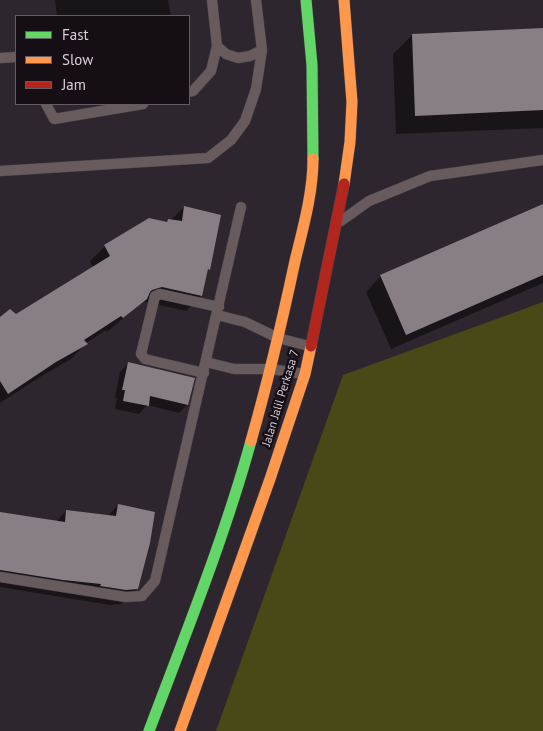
<!DOCTYPE html>
<html>
<head>
<meta charset="utf-8">
<style>
  body { margin:0 }
  #map { position:relative; width:543px; height:731px; overflow:hidden; background:#2d262e; font-family:"PT Sans",sans-serif }
  canvas { display:block }
  .legend { position:absolute; left:15px; top:15px; width:175px; height:90px; box-sizing:border-box; background:#150e15; border:1px solid #645c64; margin:0; padding:6px 9px; list-style:none; font-size:15px; color:#dad1db }
  .legend li { display:flex; align-items:center; gap:10px; height:25px }
  .legend b { width:25px; border:1px solid #645c64 }
</style>
</head>
<body>
<div id="map">
<canvas width="543" height="731"></canvas>
<ul class="legend">
<li><b style="height:6px;background:#63d668"></b>Fast</li>
<li><b style="height:6px;background:#ff974d"></b>Slow</li>
<li><b style="height:6px;background:#b3261e"></b>Jam</li>
</ul>
</div>
<script>
const context = document.querySelector('canvas').getContext('2d');
context.lineJoin = 'round';
function fillPath(path, color) {
  context.fillStyle = color;
  context.fill(path, 'evenodd');
}
function strokePath(path, color, width, dash) {
  context.strokeStyle = color;
  context.lineWidth = width;
  context.lineCap = dash ? 'butt' : 'round';
  context.setLineDash(dash || []);
  context.stroke(path);
}
function write(font, color, halo, rows, align = 'center') {
  context.font = font + ' "PT Sans",sans-serif';
  context.lineWidth = 5;
  context.setLineDash([]);
  context.textBaseline = 'middle';
  context.strokeStyle = halo;
  context.fillStyle = color;
  for (const [text, x, y, turn = 0] of rows) {
    context.save();
    context.translate(x, y);
    context.rotate((+turn || 0) * Math.PI / 180);
    context.textAlign = isNaN(turn) ? turn : align;
    if (halo) context.strokeText(text, 0, 0);
    context.fillText(text, 0, 0);
    context.restore();
  }
}
const green = new Path2D(`
  M543,302V731H216L343,375Z`);
const shadow = new Path2D(`
  M55,0H168L171,16H57Z
  M543,29V128L396,134L393,54L412,35Z
  M543,205V283L391,349L366,292L381,276Z
  M184,207L209,269L206,273L201,296L186,311L146,302L141,303L107,332L106,330L86,343L71,359L40,377L0,403V318L16,316L93,268L90,261L105,246L165,223L168,220H171Z
  M129,363L187,405L179,413L147,405L139,414L115,409L117,398H115L120,372Z
  M118,505L137,589L121,604L110,605L0,587V513L56,522L66,511L108,516Z`);
const building = new Path2D(`
  M543,28V110L415,116L412,34Z
  M543,204V275L406,335L380,275Z
  M184,206L221,215L210,270L208,269L202,296L162,287L152,290L150,292L147,299L123,318L121,316L84,340L88,344L56,362L8,394L0,381V317L10,309L16,314L110,256L104,245L149,218L167,222L168,219L182,221Z
  M128,362L195,378L188,405L150,396L149,406L123,401L125,390H122Z
  M118,504L155,512L150,543L138,589L126,590L100,586L101,584L63,580L0,570V512L65,522L66,510L116,516Z`);
const lane = new Path2D(`
  M212,0L217,46L226,54L238,58L250,56L262,50
  M0,58L16,57
  M189,92L193,91L211,71L217,46
  M46,104L54,119L143,104
  M0,171L208,158L231,140L245,121L256,89L262,50L256,0
  M341,221L369,201L430,176L543,160
  M217,315L245,322L278,338L309,346
  M206,362L234,369H271L304,374
  M204,373L145,359L141,354L155,296L160,294L219,307
  M0,577L126,597L142,596L155,581L241,207`);
const fast = new Path2D(`
  M306,0L312,65L313,159
  M149,731C185,635 224,539 251,441`);
const slow = new Path2D(`
  M344,0L352,102L350,142L344,184
  M251,441C268,381 282,322 295,261C303,228 313,193 313,159
  M180,731L270,479L305,374L311,346`);
const jam = new Path2D(`
  M311,346L344,184`);
const streetNames = [
  ["Jalan Jalil Perkasa 7",281,398,-73]
];
fillPath(green, '#494917');
fillPath(shadow, '#0007');
fillPath(building, '#877f85');
strokePath(lane, '#484249', 11);
strokePath(fast, '#484249', 12);
strokePath(slow, '#484249', 12);
strokePath(jam, '#484249', 12);
strokePath(lane, '#685b5d', 10);
strokePath(fast, '#63d668', 11);
strokePath(slow, '#ff974d', 11);
strokePath(jam, '#b3261e', 11);
write('12px', '#dad1db', '#150e15', streetNames);
</script>
</body>
</html>
